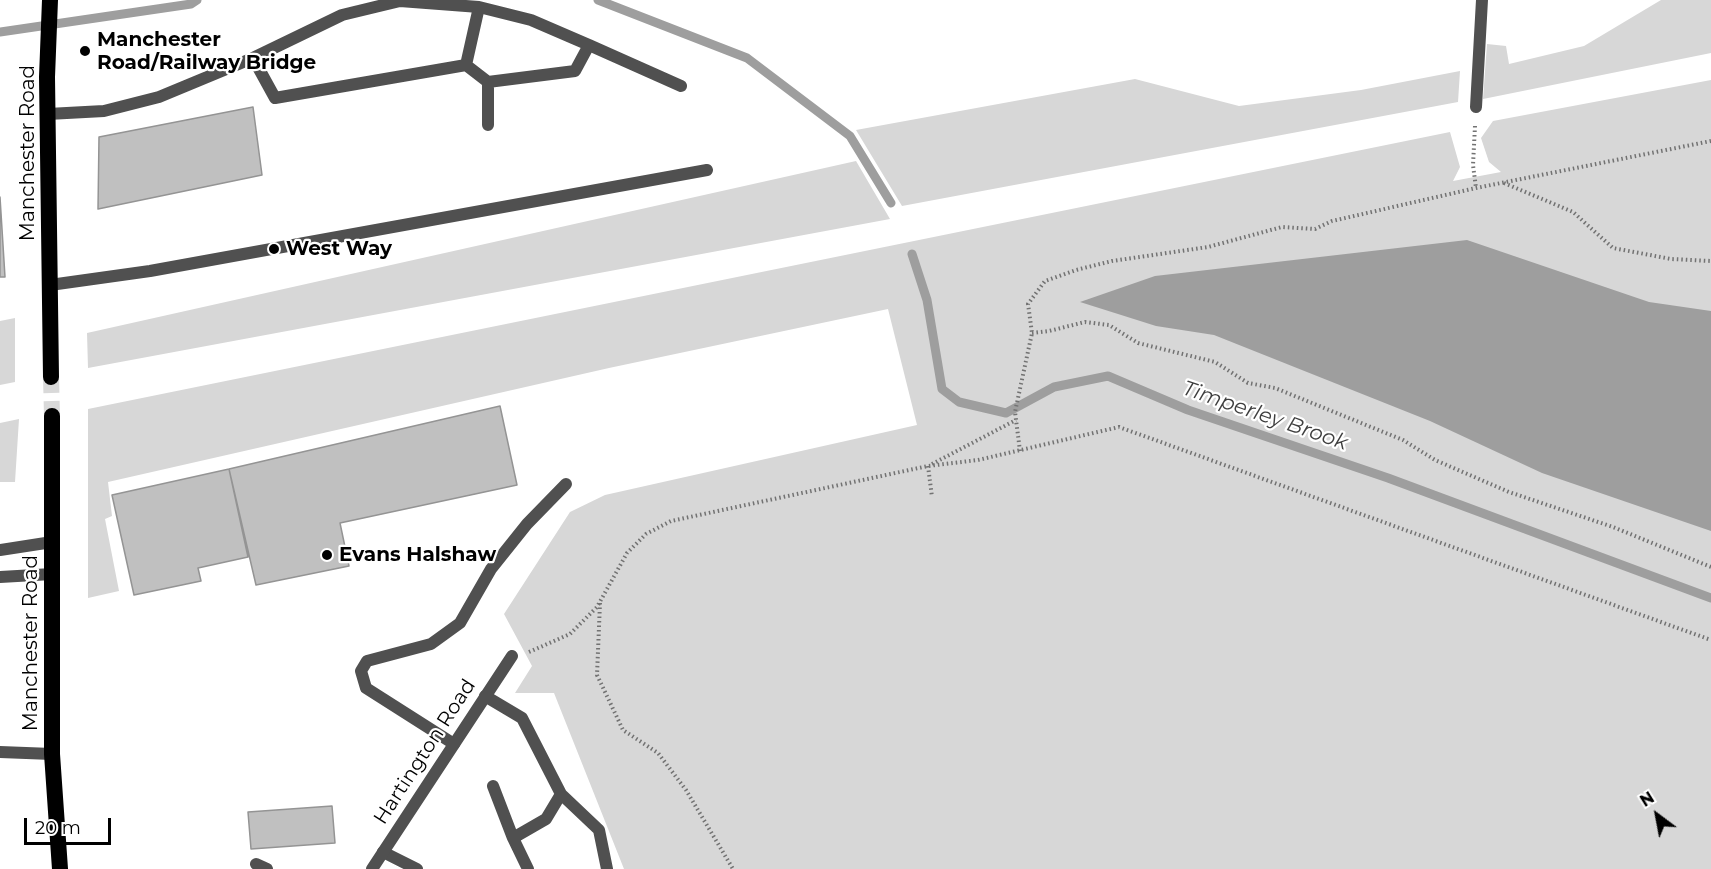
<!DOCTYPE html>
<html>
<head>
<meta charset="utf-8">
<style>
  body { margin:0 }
  #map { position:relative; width:1711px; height:869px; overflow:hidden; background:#fff; font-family:Montserrat,sans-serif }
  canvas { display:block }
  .north { position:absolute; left:1627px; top:785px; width:60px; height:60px; -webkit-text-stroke:4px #fff; paint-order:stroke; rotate:328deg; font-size:16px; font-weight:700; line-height:24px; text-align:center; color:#000 }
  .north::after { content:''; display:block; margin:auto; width:21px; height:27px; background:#000; clip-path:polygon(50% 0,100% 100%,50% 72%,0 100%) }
  .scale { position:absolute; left:24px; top:818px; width:87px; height:27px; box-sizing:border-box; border:3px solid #000; border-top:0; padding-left:8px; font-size:18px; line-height:21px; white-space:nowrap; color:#000; -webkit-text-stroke:4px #fff; paint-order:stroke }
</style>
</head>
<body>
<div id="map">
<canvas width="1711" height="869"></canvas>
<div class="north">N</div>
<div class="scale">20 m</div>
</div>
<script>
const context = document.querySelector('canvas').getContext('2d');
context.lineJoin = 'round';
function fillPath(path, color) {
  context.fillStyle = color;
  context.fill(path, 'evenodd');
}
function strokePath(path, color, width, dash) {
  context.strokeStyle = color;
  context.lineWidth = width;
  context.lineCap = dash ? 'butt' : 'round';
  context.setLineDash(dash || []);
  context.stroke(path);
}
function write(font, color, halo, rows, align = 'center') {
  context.font = font + ' Montserrat,sans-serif';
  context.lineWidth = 4.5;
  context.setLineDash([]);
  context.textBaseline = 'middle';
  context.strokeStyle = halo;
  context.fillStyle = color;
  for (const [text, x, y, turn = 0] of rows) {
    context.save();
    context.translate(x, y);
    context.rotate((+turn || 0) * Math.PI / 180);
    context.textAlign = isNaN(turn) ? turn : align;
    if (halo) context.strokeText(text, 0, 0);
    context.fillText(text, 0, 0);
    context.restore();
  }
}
const green = new Path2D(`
  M1661,0H1711V53L1483,99L1487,44L1506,46L1509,64L1584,46Z
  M1460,71L1458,102L902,206L856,130L1135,79L1239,106L1361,90Z
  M1711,80V869H624L554,693H515L532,666L504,614L570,512L605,495L917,425L888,309L609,368L108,482L112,516L105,519L119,591L88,598V409L1450,132L1460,167L1453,181L1501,172L1489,162L1481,138L1493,121Z
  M856,161L890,219L88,368L87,333Z
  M15,318V382L0,385V321Z
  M19,419L15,482H0V423Z`);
const water = new Path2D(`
  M1467,240L1649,302L1711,311V531L1542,473L1430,421L1214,335L1156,326L1080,302L1155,276Z`);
const stream = new Path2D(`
  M598,0L747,58L850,136L891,203
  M0,32L191,4L197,0
  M912,254L927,300L942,389L959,402L1006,413L1054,387L1108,376L1188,410L1388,478L1711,598`);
const building = new Path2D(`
  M253,107L262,175L98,209L99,137Z
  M0,197L5,277H0Z
  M500,406L517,485L340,523L349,566L256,585L229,469Z
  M229,469L248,557L198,568L201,581L134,595L112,495Z
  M332,806L335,843L251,849L248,812Z`);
const trunkTunnel = new Path2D(`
  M51,377L52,416`);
const path = new Path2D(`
  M1475,126L1473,165L1476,188
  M1504,183L1573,212L1613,248L1671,259L1711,261
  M1032,333L1049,331L1085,322L1109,325L1138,343L1215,362L1248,383L1275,388L1403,440L1435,460L1509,492L1613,527L1711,567
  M1020,451L1015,412L1032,333L1028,304L1045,281L1076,270L1112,261L1208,247L1282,227L1315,229L1332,221L1476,188L1711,141
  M932,464L1016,420
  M928,466L932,497
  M600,603L597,675L623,730L658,753L686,790L733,869
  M529,652L570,634L597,607L627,553L646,534L671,521L928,466L978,460L1119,427L1711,640`);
const service = new Path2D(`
  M589,45L681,86
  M466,65L488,82L575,71L589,45L531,20L479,7
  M488,82V125
  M48,114L104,111L159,97L253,58L275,98L466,65L479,7L400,1L342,15L253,58
  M50,285L150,271L707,170
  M0,550L52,542
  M0,577L52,574
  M485,696L522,718L561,794L546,819L513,838L528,869
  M454,744L366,688L361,671L367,661L431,644L460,623L491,569L527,524L566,484
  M493,786L513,838
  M561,794L599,830L607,869
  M383,852L417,869
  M256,864L267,869`);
const minor = new Path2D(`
  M1476,107L1482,0
  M0,752L52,754
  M372,869L512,656`);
const trunk = new Path2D(`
  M50,0L47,77L51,377
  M52,416V754L60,869`);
const markers = [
  [85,51,6,"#000"],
  [274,249,6,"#000"],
  [327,555,6,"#000"]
];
const poiNames = [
  ["Manchester",97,40],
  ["Road/Railway Bridge",97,63],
  ["West Way",286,249],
  ["Evans Halshaw",339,555]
];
const streetNames = [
  ["Manchester Road",28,153,-90],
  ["Manchester Road",31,643,-90],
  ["Hartington Road",425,752,-57]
];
const waterNames = [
  ["Timperley Brook",1265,416,19]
];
fillPath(green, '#d7d7d7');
fillPath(water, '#9e9e9e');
strokePath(stream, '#9e9e9e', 9);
fillPath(building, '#c0c0c0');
strokePath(building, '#949494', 1.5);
strokePath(trunkTunnel, '#d9d9d9', 16, [16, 8]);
strokePath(path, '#727272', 4, [1.5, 3]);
strokePath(service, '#505050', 12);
strokePath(minor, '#505050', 12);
strokePath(trunk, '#000', 16);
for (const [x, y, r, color] of markers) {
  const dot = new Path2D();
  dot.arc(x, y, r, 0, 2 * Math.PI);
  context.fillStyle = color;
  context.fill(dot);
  strokePath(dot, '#fff', 2);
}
write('bold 20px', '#000', '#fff', poiNames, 'left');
write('20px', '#000', '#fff', streetNames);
write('italic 21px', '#3f3f3f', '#fff', waterNames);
</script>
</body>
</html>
